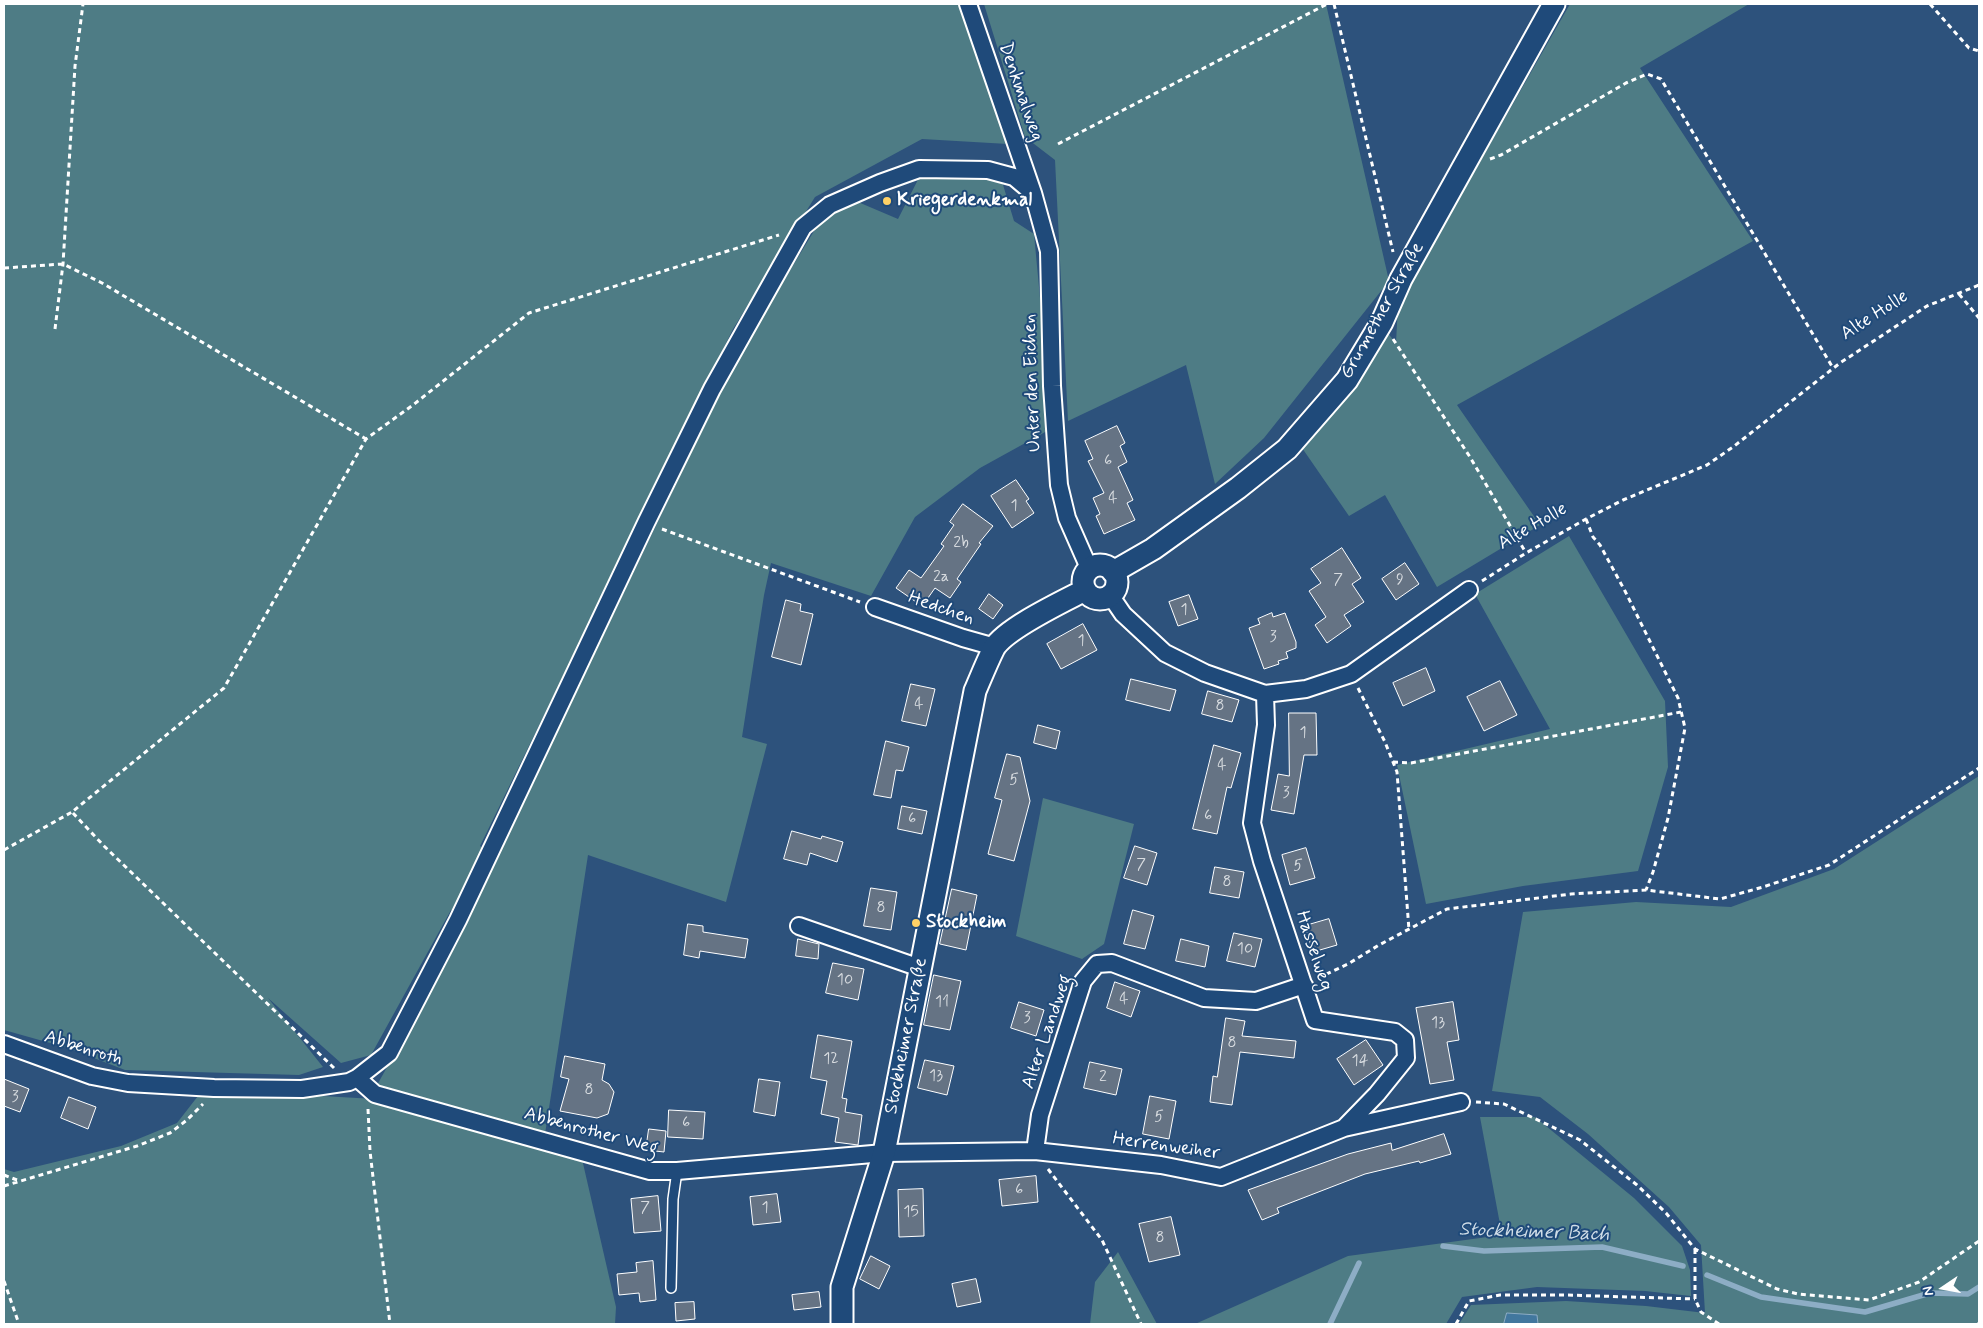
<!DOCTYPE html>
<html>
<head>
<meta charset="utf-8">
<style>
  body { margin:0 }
  #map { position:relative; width:1983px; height:1328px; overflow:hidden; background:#2d527c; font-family:Mynerve,sans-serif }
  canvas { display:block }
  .frame { position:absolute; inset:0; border:5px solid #fff; pointer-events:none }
  .north { position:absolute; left:1918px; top:1263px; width:50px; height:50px; -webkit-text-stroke:4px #1f4a7a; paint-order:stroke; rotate:258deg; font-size:14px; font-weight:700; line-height:20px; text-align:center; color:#fff }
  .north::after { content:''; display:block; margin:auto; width:18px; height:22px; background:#fff; clip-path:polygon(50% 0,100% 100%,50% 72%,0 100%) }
</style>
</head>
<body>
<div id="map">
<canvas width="1983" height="1328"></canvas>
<div class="frame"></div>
<div class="north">N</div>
</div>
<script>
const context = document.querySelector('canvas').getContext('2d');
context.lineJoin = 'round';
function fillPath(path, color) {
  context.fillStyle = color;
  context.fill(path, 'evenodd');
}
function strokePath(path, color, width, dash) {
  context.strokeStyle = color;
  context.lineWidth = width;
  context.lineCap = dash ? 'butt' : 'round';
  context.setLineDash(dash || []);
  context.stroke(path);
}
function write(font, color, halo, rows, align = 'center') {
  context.font = font + ' Mynerve,sans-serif';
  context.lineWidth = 4;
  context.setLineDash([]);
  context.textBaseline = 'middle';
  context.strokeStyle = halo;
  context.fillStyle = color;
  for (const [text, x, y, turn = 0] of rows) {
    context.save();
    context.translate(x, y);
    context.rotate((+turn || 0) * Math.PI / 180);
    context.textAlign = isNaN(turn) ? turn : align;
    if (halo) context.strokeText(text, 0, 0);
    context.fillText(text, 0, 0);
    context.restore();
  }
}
const green = new Path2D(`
  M4,4H959L1008,144L922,139L815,197L733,329L480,846L496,858L738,355L830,205L858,202L898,219L928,160L997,165L1014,221L1034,234L1042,319L1047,431L980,468L915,517L871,596L771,563L764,595L742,737L767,744L726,902L588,855L545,1134L376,1087L470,917L451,910L371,1055L341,1063L268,998L323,1067L299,1075L125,1070L68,1048L4,1030Z
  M984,4H1326L1389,281L1264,438L1215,484L1186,365L1068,421L1055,160L1025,137Z
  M1570,4H1749L1640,68L1753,241L1457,405L1540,525L1437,587L1385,495L1349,516L1300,445L1386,331L1396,343L1398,305Z
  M1569,536L1665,701L1668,767L1638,871L1523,886L1426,904L1397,765L1550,729L1475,594Z
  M1979,776V1324H1538L1536,1315L1507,1314L1504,1324H1459L1471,1305L1566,1301L1646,1306L1705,1313L1701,1245L1669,1207L1588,1134L1540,1097L1492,1091L1523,912L1636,902L1731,907L1834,869Z
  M1043,798L1134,824L1104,944L1082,959L1016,936Z
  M234,1091L375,1099L582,1159L616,1307L615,1324H4V1169L14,1172L121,1146L177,1123L198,1096Z
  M1480,1117H1535L1634,1198L1682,1246L1690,1270L1691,1296L1645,1291L1537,1287L1462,1297L1446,1324H1195L1348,1256L1502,1235Z
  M1118,1252L1157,1324H1090L1095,1282Z`);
const water = new Path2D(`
  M1507,1313L1537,1315L1538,1324H1504Z`);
const stream = new Path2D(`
  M1443,1246L1484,1251L1602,1247L1683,1266
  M1707,1275L1761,1297L1865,1312L1930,1293L1968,1294L1979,1287
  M1330,1324L1359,1263`);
const building = new Path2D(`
  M1117,426L1125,443L1120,446L1127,462L1118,467L1133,500L1127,503L1135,520L1104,534L1096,516L1100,514L1093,498L1104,493L1088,461L1093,459L1085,441Z
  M1016,480L1029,499L1026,501L1034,513L1012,528L991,496Z
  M963,504L993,526L979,543L981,544L959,576L957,579L961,582L950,598L935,588L923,605L920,602L919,604L896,588L909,570L921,578L944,546L941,544L954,525L950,522Z
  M1342,548L1361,578L1352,584L1364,602L1344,615L1351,626L1327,643L1315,625L1326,617L1309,591L1321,583L1311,569Z
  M1405,563L1419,584L1396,600L1382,579Z
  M989,594L1003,605L993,619L979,609Z
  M1189,595L1198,619L1178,626L1169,602Z
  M786,600L801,604L800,611L813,614L801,665L772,657Z
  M1272,613L1273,617L1285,613L1296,642V648L1286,652L1288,658L1278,661L1279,664L1264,669L1249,628L1260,624L1258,619Z
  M1083,624L1097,650L1061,669L1047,644Z
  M1426,668L1435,691L1403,706L1393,683Z
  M1131,679L1176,690L1170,711L1126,700Z
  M1500,681L1517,715L1484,731L1467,697Z
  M911,684L935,689L926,726L902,721Z
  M1208,691L1239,700L1232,722L1202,714Z
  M1289,713H1316L1317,755H1304L1294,814L1271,810L1278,774L1289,776Z
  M1038,725L1060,731L1056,749L1034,743Z
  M886,741L909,747L903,771L896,770L891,798L874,795Z
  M1214,745L1241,753L1231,788L1227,787L1217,834L1193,829Z
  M1007,754L1020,757L1030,801L1014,861L988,854L1002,800L995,798Z
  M902,806L927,811L922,834L898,829Z
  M792,831L821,839L822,836L843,842L837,862L810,853L807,865L784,859Z
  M1135,846L1157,853L1147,885L1124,878Z
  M1306,848L1315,878L1290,885L1282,855Z
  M1215,867L1244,872L1239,898L1210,893Z
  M871,888L897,892L891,930L864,926Z
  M952,889L977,895L966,950L940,944Z
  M1133,910L1154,916L1145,949L1124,944Z
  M1329,919L1337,945L1313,952L1305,926Z
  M688,924L703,926V932L748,939L745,958L700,951L699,958L684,955Z
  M1234,933L1262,939L1255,967L1227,961Z
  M798,939L819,944L818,959L796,956Z
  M1181,939L1209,946L1205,967L1176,961Z
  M833,963L864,969L858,1000L826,993Z
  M934,975L961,981L950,1030L924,1025Z
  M1115,982L1140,991L1131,1017L1107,1008Z
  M1019,1002L1044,1010L1036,1036L1011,1028Z
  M1453,1002L1459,1040L1447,1042L1454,1080L1430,1084L1416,1008Z
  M1226,1018L1245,1021L1242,1036L1296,1041L1294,1058L1240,1052L1232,1105L1210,1102L1213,1076L1217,1077Z
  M818,1035L852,1041L842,1098L847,1099L845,1112L862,1115L858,1145L835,1142L839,1118L821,1114L827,1081L811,1078Z
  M1366,1040L1383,1065L1354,1085L1337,1059Z
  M565,1056L605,1064L602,1080L609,1084L614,1092L608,1114L597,1118L560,1111L569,1079L561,1077Z
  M925,1060L954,1066L947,1095L918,1088Z
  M1090,1062L1122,1069L1116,1095L1084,1088Z
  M4,1079L29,1089L20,1112L4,1106Z
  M759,1079L780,1082L775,1116L754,1112Z
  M1150,1096L1176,1101L1169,1139L1143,1134Z
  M69,1097L96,1107L88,1129L61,1118Z
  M669,1110L705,1112L703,1139L668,1137Z
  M649,1129L666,1131L664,1152L646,1150Z
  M1444,1134L1451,1154L1420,1163L1419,1161L1365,1174L1277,1208L1279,1213L1262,1220L1248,1190L1348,1154L1391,1143L1392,1150Z
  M1036,1176L1038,1202L1002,1206L999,1180Z
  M923,1189L924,1236L899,1237L898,1190Z
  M777,1194L781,1222L753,1225L750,1197Z
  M658,1196L661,1231L634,1233L631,1199Z
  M1171,1217L1180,1255L1149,1262L1139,1224Z
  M871,1256L890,1266L879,1289L860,1279Z
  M653,1261L656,1300L640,1302L639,1293L619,1295L617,1274L637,1272L636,1263Z
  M976,1279L981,1302L957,1307L952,1284Z
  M819,1292L821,1307L794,1310L792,1295Z
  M694,1302L695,1319L676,1321L675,1303Z`);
const path = new Path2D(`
  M1334,4L1393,252
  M1930,4L1969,48L1979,51
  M1058,144L1327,4
  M1490,159L1501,155L1626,83L1647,74L1661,79L1833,368
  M4,268L63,264L102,283L366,439
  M1959,294L1979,318
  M55,329L63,264L75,66L83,4
  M1393,339L1470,457L1526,553
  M1586,519L1593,537L1600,545L1625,591L1678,698L1685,728L1668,818L1653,872L1646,890
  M662,529L860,602
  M1482,581L1526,553L1586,519L1623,500L1707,465L1733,447L1840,363L1927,306L1979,285
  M1358,688L1385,742L1397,772L1409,930
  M1393,762L1411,763L1681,712
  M4,850L72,812
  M1318,978L1348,964L1379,945L1447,909L1571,894L1646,890L1720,899L1763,887L1829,865L1979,768
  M334,1068L104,846L72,812L224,688L366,439L413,405L529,313L779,235
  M1476,1102L1504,1104L1580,1140L1637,1185L1666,1213L1695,1249L1777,1289L1798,1294L1869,1300L1919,1282L1979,1241
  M368,1109L370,1151L390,1324
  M1048,1169L1102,1240L1141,1324
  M4,1175L17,1180
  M4,1186L137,1146L170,1133L187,1120L203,1104
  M1695,1249V1299L1701,1312L1719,1324
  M4,1281L19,1324
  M1456,1324L1469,1301L1500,1295H1565L1695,1299
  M1977,1324H1979`);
const service = new Path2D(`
  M671,1288L673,1199L677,1171`);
const minor = new Path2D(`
  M968,4L1033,193L1049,251L1052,386L1059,485L1067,518L1089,568
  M1110,595L1123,614L1165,653L1205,673L1265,694L1306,689L1351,674L1469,590
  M875,607L963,638L995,647
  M1265,694L1266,725L1252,823L1262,861L1315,1020L1395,1032L1405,1040L1406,1058L1377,1094L1344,1128
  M799,926L920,968
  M4,1044L92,1076L128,1083L214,1088L302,1089L349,1082L357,1078L389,1053L458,920L646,523L712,389L803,227L830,205L880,183L919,169L988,170L1014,177L1033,193
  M357,1078L375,1094L650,1171H677L884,1153L1035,1151L1161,1165L1221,1177L1344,1128L1461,1102
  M1035,1151L1040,1115L1083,981L1097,964L1112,963L1204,998L1256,1001L1304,985`);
const tertiary = new Path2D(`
  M1083 582a17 17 0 1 1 34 0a17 17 0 1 1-34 0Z
  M1113,572L1153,549L1238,488L1287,449L1347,380L1382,322L1401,279L1554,4
  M842,1324V1287L884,1153L975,691C981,677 987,662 994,648C1006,628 1064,601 1085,590`);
const markers = [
  [887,201,5,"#ffd166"],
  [916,923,5,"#ffd166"]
];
const numberNames = [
  ["6",1108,462],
  ["4",1113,499],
  ["1",1014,507],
  ["2b",961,544],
  ["2a",941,578],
  ["7",1338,581],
  ["9",1400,581],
  ["1",1184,611],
  ["3",1273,638],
  ["1",1081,642],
  ["4",919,705],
  ["8",1220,707],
  ["1",1303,734],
  ["4",1222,766],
  ["5",1014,781],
  ["3",1286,794],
  ["6",1208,817],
  ["6",912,820],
  ["7",1141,866],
  ["5",1298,867],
  ["8",1227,883],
  ["8",881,909],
  ["10",1245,950],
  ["10",845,981],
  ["4",1124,1000],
  ["11",942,1003],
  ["3",1027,1019],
  ["13",1438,1024],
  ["8",1232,1044],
  ["12",831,1060],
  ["14",1360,1062],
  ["13",936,1077],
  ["2",1103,1078],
  ["8",589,1091],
  ["3",15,1098],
  ["5",1159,1118],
  ["6",686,1124],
  ["6",1019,1191],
  ["7",645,1209],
  ["1",765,1209],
  ["15",911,1213],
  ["8",1160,1239]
];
const streetNames = [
  ["Denkmalweg",1020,92,71],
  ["Grumether Straße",1383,311,-61],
  ["Alte Holle",1875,316,-33],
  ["Unter den Eichen",1033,383,-92],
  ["Alte Holle",1533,527,-30],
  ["Hedchen",941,609,19],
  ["Hasselweg",1313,951,72],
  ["Alter Landweg",1048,1032,-71],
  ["Stockheimer Straße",907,1036,-79],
  ["Abbenroth",83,1049,17],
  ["Abbenrother Weg",591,1132,15],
  ["Herrenweiher",1166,1147,8]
];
const poiNames = [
  ["Kriegerdenkmal",897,201],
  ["Stockheim",926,923]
];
const waterNames = [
  ["Stockheimer Bach",1534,1233,2]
];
fillPath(green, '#4e7c85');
fillPath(water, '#41779e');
strokePath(water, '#8dadc5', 1);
strokePath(stream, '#8dadc5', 5.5);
fillPath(building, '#657384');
strokePath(building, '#fff', 1);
strokePath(service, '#fff', 12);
strokePath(minor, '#fff', 20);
strokePath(tertiary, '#fff', 25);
strokePath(path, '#fff', 3, [5, 4]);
strokePath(service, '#1f4a7a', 9);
strokePath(minor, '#1f4a7a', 16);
strokePath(tertiary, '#1f4a7a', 21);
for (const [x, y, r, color] of markers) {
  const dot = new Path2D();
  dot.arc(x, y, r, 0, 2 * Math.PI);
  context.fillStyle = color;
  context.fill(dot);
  strokePath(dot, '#1f4a7a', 2);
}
write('16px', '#d8dce0', null, numberNames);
write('19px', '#fff', '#1f4a7a', streetNames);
write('bold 19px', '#fff', '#1f4a7a', poiNames, 'left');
write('italic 20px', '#d0dde7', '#1f4a7a', waterNames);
</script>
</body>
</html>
